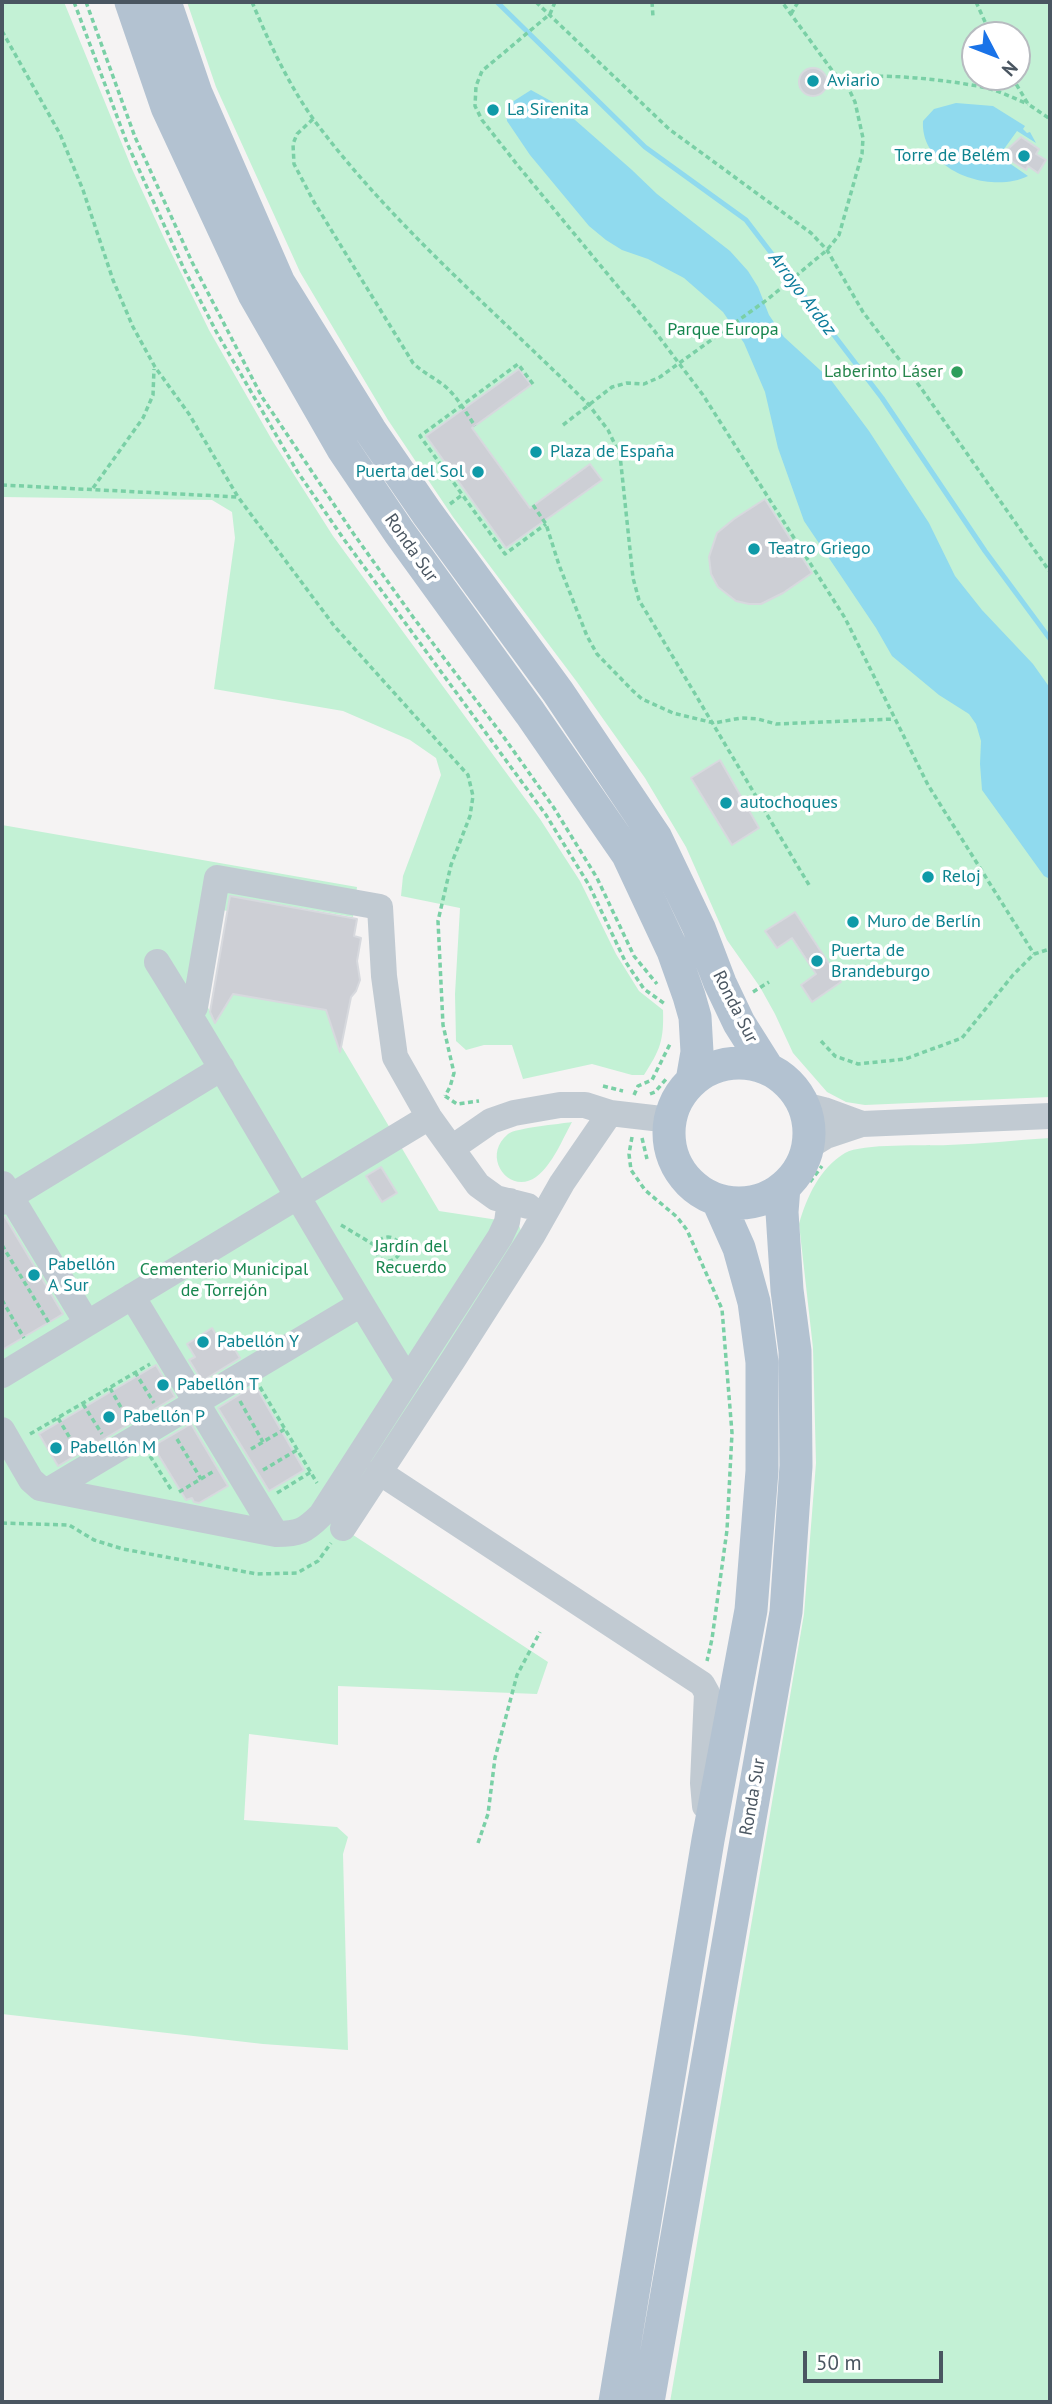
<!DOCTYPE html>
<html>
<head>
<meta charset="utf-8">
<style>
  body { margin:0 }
  #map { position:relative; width:1052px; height:2404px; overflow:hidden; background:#f5f3f3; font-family:"PT Sans",sans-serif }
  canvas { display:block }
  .frame { position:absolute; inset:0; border:4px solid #4a5661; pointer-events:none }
  .north { position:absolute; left:961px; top:21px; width:70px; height:70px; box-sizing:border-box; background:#fff; border:2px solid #b7bbc0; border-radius:50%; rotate:132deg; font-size:19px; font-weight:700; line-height:28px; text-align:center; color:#4a5661 }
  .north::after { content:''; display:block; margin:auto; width:24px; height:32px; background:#1a73e8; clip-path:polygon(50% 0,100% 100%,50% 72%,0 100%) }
  .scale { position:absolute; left:803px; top:2351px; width:140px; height:32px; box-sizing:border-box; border:4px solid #4a5661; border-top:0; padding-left:9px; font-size:21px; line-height:24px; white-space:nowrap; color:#4a5661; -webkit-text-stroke:5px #fff; paint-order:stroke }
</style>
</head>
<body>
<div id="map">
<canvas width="1052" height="2404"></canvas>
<div class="frame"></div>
<div class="north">N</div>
<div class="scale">50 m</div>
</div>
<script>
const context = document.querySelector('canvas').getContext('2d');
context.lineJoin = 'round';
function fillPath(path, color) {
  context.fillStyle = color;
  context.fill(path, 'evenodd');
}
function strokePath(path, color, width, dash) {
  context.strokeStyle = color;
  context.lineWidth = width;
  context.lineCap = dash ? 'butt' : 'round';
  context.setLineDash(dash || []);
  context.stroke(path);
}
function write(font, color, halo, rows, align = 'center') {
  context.font = font + ' "PT Sans",sans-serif';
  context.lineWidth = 7;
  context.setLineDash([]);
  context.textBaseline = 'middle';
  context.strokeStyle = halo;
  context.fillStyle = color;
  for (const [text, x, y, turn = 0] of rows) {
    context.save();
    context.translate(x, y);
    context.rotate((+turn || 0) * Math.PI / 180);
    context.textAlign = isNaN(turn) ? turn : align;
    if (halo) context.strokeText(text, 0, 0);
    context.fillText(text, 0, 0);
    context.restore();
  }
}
const green = new Path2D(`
  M2,2H64L133,171L165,240L209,330L272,440L333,536L540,819L580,881L616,954L639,991L663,1010C664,1041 660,1050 644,1075H632L592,1064L523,1079L512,1045H484L466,1050L456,1041L455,994L460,908L401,896L403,876L441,775L436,758L410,740L343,711L214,689L235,538L232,512L212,500L2,497Z
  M187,2H1050V1097L865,1105L846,1102L827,1092L793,1053L775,1014L760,987L727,940L686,847L645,778L577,682L453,517L388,420L300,272L216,87ZM975,35H1017V77H975Z
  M2,825L357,887L353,917L230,896L228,911L222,910L205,1002L213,1017L220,1015L233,994L326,1010L343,1034L342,1047L439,1211L518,1223L522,1233L347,1531L548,1662L537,1694L338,1686V1745L249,1734L244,1820L337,1827L348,1837L343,1854L348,2050L263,2044L2,2014Z
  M572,1122C562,1140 553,1164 536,1177C510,1196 480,1157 508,1134C515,1128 560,1124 572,1122Z
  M1050,1138V2402H670L804,1614L816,1463L813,1348L799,1224C807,1196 820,1168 845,1153C862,1143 926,1146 948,1145C982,1144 1016,1140 1050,1138Z`);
const water = new Path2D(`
  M531,90L558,105L632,170L657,194L730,251L748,271L758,287L769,315L784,337L831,380L869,431L929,523L955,576L982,610L1033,664L1050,688V879L1044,876L982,790L980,764L981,741L976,724L969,714L939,695L892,656L876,628L804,521L778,448L765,392L744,343L723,312L684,278L648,259L622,250L606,240L589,226L530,155L507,121L506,111L509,104Z
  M956,103L993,106L1025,126L1023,129L1027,133L1030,132L1036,143L1017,131L999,156L1028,176C990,195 920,170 923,121L934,109Z`);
const stream = new Path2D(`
  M497,2L645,147L746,220L882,398L985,551L1050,639`);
const building = new Path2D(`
  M799 82a14 14 0 1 1 28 0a14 14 0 1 1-28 0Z
  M1021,137L1039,149L1036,154L1046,160L1038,173L1028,166L1026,170L1007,158L1008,149Z
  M519,369L531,385L472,428L530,508L590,464L602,480L506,548L426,436Z
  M765,499L812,573L783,593L761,604H749L736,601L718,587L711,574L709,557L717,533L734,519Z
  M720,760L759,828L732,845L691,778Z
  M230,896L357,919L354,936L361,938L357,961L360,980L356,991L351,997L340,1052L326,1010L233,994L215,1023L210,1012Z
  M795,912L841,982L812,1002L801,985L816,974L792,938L777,948L765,931Z
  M381,1167L397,1193L382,1202L366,1176Z
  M5,1217L63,1314L2,1350V1218Z
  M212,1328L220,1341L227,1337L240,1358L202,1381L189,1360L195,1357L187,1344Z
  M156,1365L175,1397L58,1466L39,1434Z
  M255,1385L304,1470L269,1491L218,1408Z
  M191,1424L228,1486L199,1503L194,1502L192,1498L186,1500L153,1446Z`);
const path = new Path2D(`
  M74,2L127,143L184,269L217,333L297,471L343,538L546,815L589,885L625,961L644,989L665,1004
  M86,2L135,137L192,262L262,397L353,533L413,617L503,736L554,808L597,878L634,956L657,984
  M252,2C269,42 288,84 314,120C392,225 497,313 589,405L608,430L620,455L633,578L639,600L809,885
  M536,2L669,129L811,233L827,250L863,312L921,388L1050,572
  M555,2L550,14L482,71L476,86L475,106L482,120L519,167L653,329L703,395L845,618L928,785L1034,954
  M652,2L653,17
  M976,2L991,35
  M791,14L798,2
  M2,31L60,134L83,190L113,280L133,327L155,367L189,414L238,497L335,627L468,775L473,796L470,816L451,865L438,921L443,1025L454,1073L450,1087L445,1096
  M1012,77L1028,104L1050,119
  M845,81C869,70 954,81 982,87C998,90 1013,98 1028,104
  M313,119L297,134L293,144L294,164L314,202L413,363C424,374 438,379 449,390C459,400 467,414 475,426
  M533,384L518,364L420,436L505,554L546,524
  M563,425L612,387L627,383L644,384L660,377L768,299L827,250L839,235L862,154L863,138L855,102L845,81L834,73L782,2
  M2,485L238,497
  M93,488L143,418L153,395L154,369
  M450,504L462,495
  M533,505L546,524L559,565L587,636L597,654L632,690L642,699L673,713L714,723L741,718L758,719L776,724L894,719
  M753,992L769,982
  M821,1041L835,1056L858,1064L905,1059L962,1038L1013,975L1034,954L1050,949
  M603,1086L623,1091
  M650,1094L655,1092L667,1078
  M634,1095L638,1086L652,1080L670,1044
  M445,1096L457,1104L479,1101
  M632,1137L629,1154L631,1170L645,1190L677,1217L687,1230L722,1309L732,1433L727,1530L712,1639L707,1661
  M642,1138L647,1159
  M810,1182L822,1166
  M341,1225L376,1246
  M376 1249a12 12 0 1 1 24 0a12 12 0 1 1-24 0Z
  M2,1245L49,1323
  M2,1300L24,1338
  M135,1372L154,1403
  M260,1387L317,1483
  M110,1388L128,1420
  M240,1401L263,1442
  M83,1404L102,1434
  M58,1418L76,1448
  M30,1434L150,1364
  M177,1439L201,1479
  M251,1449L285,1429
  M150,1456L172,1491
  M263,1470L297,1450
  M179,1492L214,1471
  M277,1493L311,1472
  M2,1523L69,1525L94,1540L123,1549L257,1574L297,1573L318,1561L331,1543
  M478,1843L488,1814L495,1758L517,1675L540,1632`);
const minor = new Path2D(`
  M157,962C243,1100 322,1242 408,1380
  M187,1011L195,1007L217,878L380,907L384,976L395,1057L429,1117L478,1185L496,1198L528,1206
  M804,1105L824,1110L862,1124
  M808,1147L826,1136L862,1124L1050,1116
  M452,1148L491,1121L514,1113L560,1105H585L610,1113L670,1120
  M3,1184L87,1323
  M2,1202L222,1068
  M132,1296L276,1534
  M2,1375L429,1117
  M2,1430L31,1480L40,1488L276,1534C299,1534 305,1531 321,1515L500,1237L507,1222L510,1201
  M379,1472L702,1684L707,1693L703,1783L705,1806
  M49,1490L361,1304
  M343,1528L453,1360L532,1236L562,1183L610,1113`);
const major = new Path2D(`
  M131,2L167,107L254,294L343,449L399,532L530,713L628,855L673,951L689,996L695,1017L697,1052L692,1081
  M165,2L196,93L279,283L370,430L427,513L558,692L656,838L699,928L720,983L739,1023L768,1069
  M669 1133a70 70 0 1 1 140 0a70 70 0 1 1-140 0Z
  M615,2402L708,1840L751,1610L762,1471V1362L754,1302L739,1248L718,1201
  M648,2402L786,1612L796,1466L795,1351L787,1290L782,1212L784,1187`);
const markers = [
  [813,81,7,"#0f9aa8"],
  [493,110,7,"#0f9aa8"],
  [1024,156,7,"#0f9aa8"],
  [957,372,7,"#2e9e5b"],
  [536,452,7,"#0f9aa8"],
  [478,472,7,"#0f9aa8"],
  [754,549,7,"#0f9aa8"],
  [726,803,7,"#0f9aa8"],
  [928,877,7,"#0f9aa8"],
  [853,922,7,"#0f9aa8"],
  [817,961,7,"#0f9aa8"],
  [34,1275,7,"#0f9aa8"],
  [203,1342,7,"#0f9aa8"],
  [163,1385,7,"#0f9aa8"],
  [109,1417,7,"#0f9aa8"],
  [56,1448,7,"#0f9aa8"]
];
const cultureNames = [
  ["Aviario",827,81],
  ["La Sirenita",507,110],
  ["Torre de Belém",1010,156,"right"],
  ["Plaza de España",550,452],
  ["Puerta del Sol",464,472,"right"],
  ["Teatro Griego",768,549],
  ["autochoques",740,803],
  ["Reloj",942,877],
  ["Muro de Berlín",867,922],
  ["Puerta de",831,951],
  ["Brandeburgo",831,972],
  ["Pabellón",48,1265],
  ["A Sur",48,1286],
  ["Pabellón Y",217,1342],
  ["Pabellón T",177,1385],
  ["Pabellón P",123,1417],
  ["Pabellón M",70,1448]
];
const parkNames = [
  ["Parque Europa",723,330],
  ["Jardín del",411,1247],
  ["Recuerdo",411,1268],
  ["Cementerio Municipal",224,1270],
  ["de Torrejón",224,1291]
];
const leisureNames = [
  ["Laberinto Láser",943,372]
];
const streetNames = [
  ["Ronda Sur",411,548,55],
  ["Ronda Sur",735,1007,63],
  ["Ronda Sur",753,1797,-80]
];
const waterNames = [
  ["Arroyo Ardoz",802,294,53]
];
fillPath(green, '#c3f1d5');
fillPath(water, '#90daee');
strokePath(stream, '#90daee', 5);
fillPath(building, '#cdcfd5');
strokePath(building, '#d7d9de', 2);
strokePath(path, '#7ad0a6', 3.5, [5, 3.5]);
strokePath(minor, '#c1cad2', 26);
strokePath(major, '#b3c2d1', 33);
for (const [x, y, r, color] of markers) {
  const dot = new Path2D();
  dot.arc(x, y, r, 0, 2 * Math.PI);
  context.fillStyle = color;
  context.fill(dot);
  strokePath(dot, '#fff', 2.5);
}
write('18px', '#0d838f', '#fff', cultureNames, 'left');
write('18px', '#17864f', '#fff', parkNames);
write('18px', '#27864d', '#fff', leisureNames, 'right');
write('18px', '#4a5661', '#fff', streetNames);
write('italic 19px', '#0c7c9b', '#fff', waterNames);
</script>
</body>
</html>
